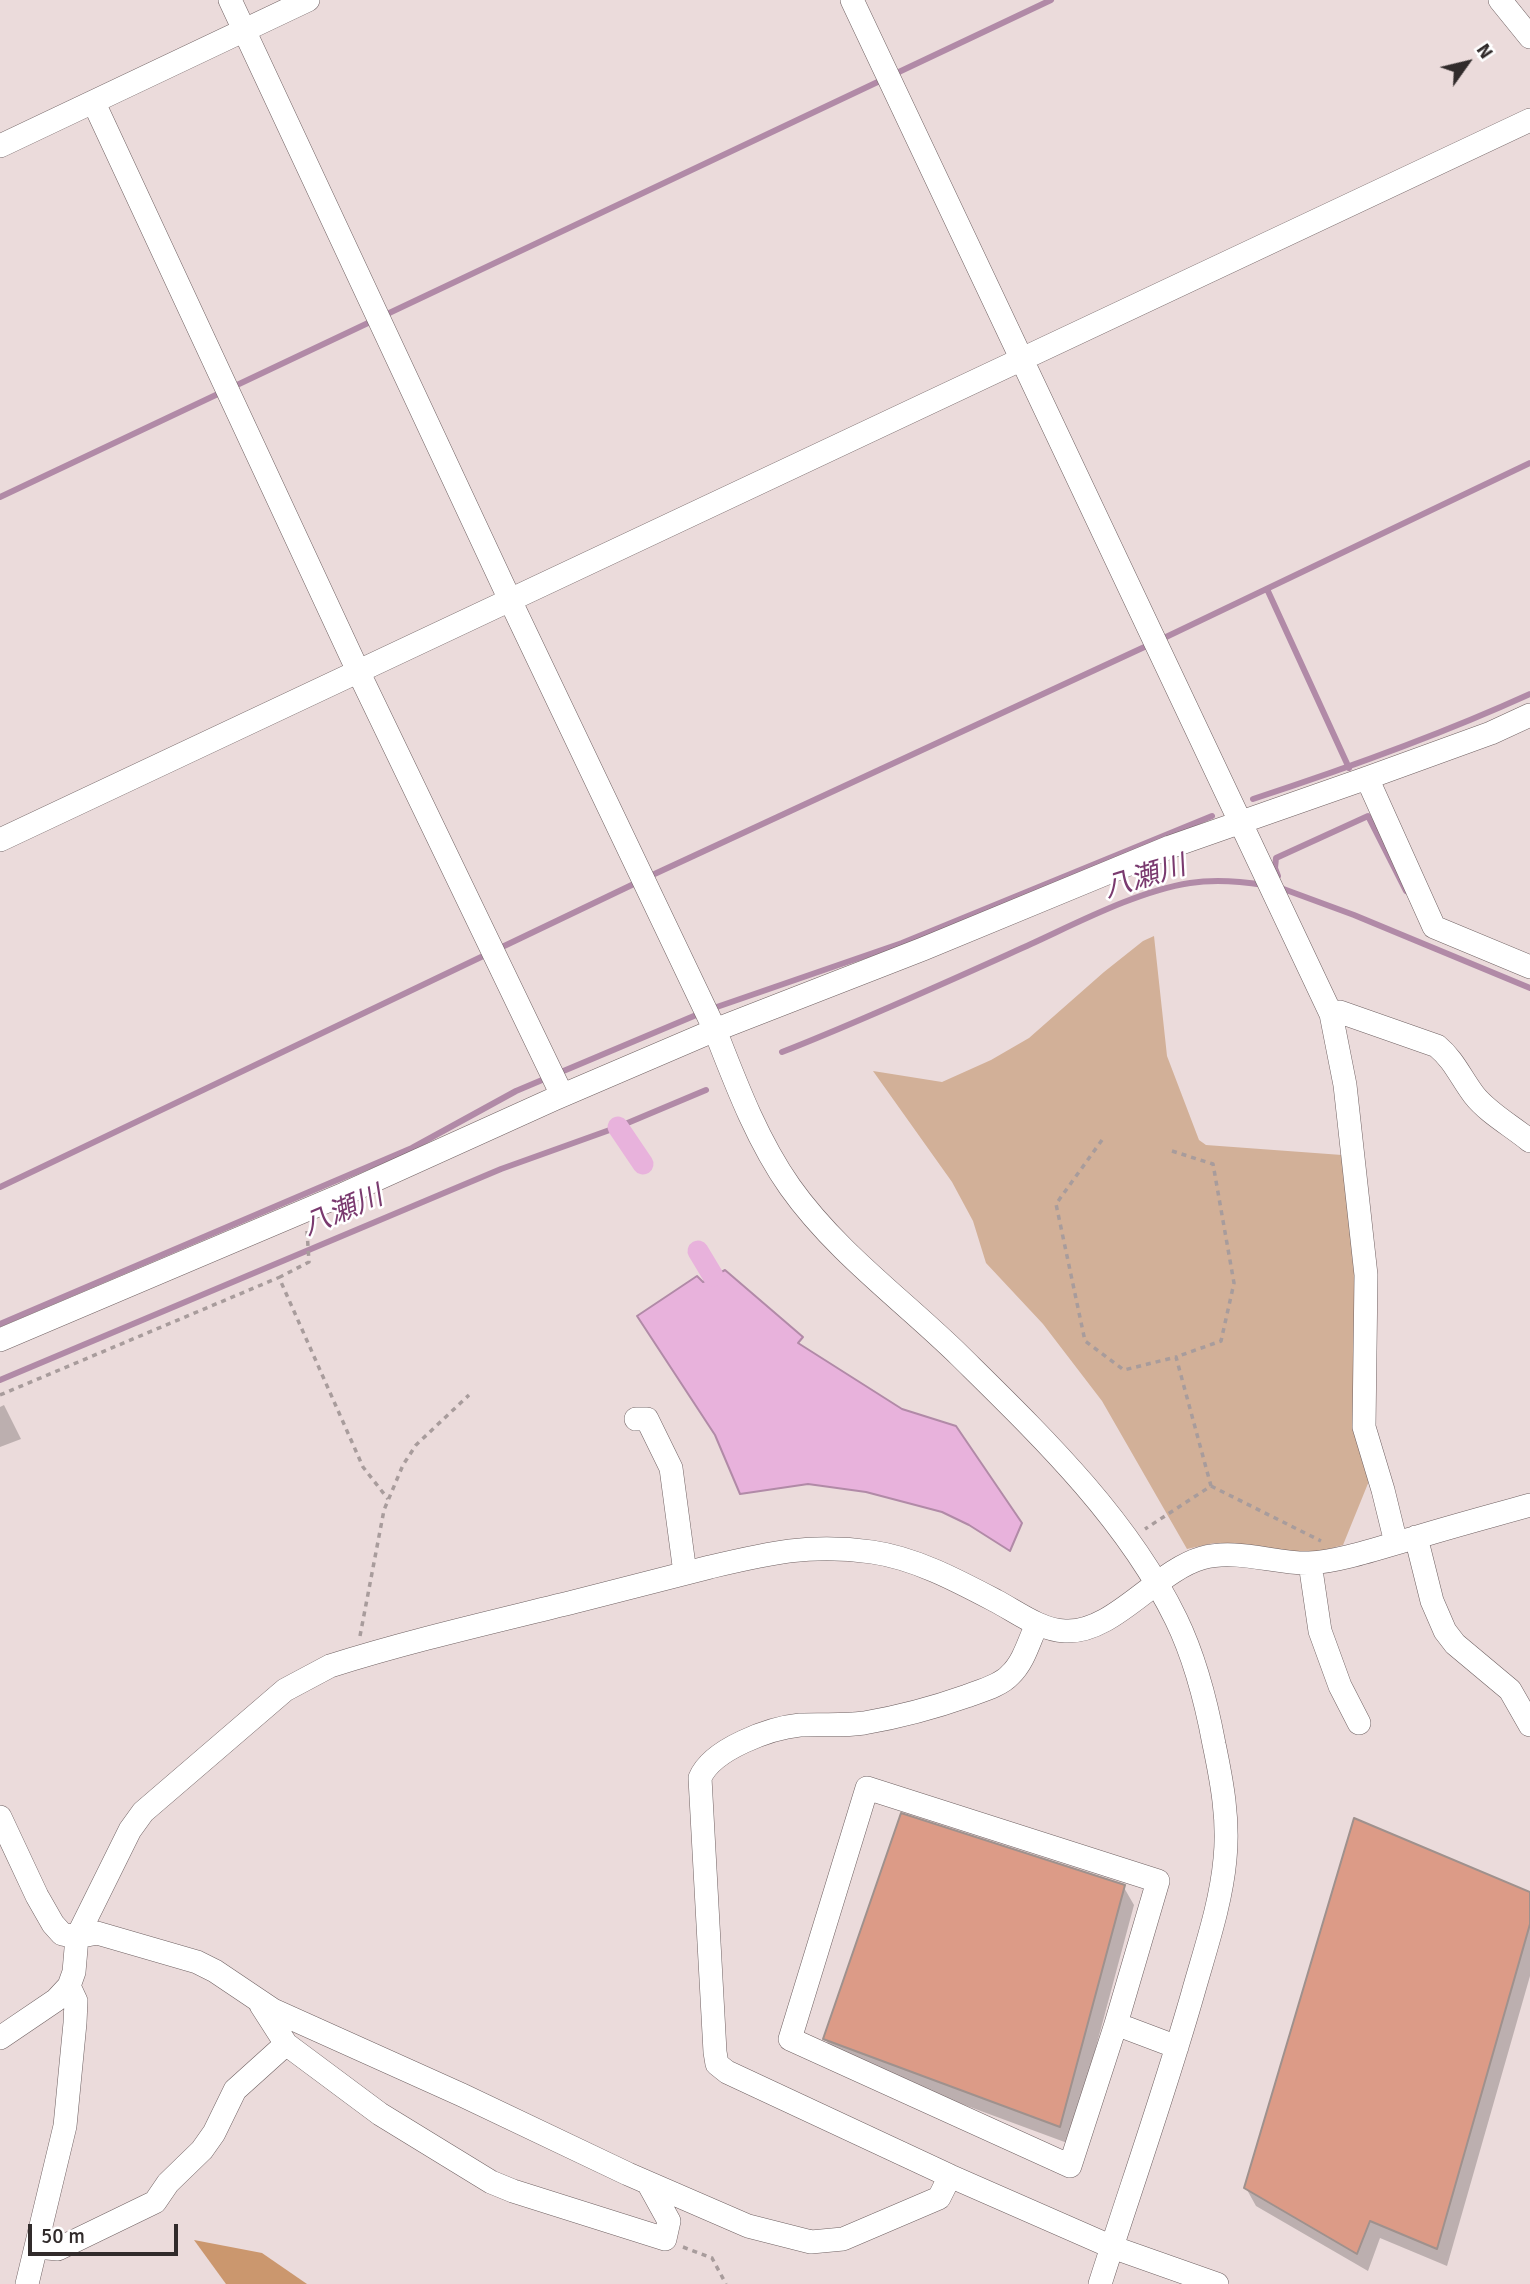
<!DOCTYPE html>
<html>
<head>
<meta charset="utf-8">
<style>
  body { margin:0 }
  #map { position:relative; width:1530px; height:2284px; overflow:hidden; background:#ebdbdb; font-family:Signika,sans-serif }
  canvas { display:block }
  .north { position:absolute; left:1432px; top:28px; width:70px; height:70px; -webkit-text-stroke:5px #fff; paint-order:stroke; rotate:56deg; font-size:19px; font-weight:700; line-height:28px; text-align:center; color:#312b2b }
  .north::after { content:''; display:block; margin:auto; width:24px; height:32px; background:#312b2b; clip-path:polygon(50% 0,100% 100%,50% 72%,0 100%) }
  .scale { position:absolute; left:28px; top:2224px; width:150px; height:32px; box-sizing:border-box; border:4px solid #312b2b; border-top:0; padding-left:9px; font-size:21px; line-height:24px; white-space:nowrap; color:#312b2b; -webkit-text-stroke:5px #fff; paint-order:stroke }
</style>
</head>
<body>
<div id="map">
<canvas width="1530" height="2284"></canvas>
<div class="north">N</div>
<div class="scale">50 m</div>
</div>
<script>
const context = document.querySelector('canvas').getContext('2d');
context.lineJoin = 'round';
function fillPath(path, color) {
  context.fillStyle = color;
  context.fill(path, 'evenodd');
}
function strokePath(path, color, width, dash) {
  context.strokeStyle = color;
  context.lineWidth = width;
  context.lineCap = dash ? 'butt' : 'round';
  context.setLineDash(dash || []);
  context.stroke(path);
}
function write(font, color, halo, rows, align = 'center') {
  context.font = font + ' Signika,"Noto Sans JP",sans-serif';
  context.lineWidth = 5;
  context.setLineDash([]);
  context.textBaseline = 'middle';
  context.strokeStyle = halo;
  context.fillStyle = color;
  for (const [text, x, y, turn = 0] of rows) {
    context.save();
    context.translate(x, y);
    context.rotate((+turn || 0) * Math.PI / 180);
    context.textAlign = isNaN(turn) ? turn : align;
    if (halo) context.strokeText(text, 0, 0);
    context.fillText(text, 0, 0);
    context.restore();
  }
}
const green = new Path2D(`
  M1154,936L1167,1056L1199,1140L1206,1145L1342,1155L1358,1273L1369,1481L1343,1545L1321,1551L1280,1552L1214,1543L1187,1549L1102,1401L1043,1324L986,1263L973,1221L952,1182L873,1071L942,1082L991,1060L1029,1038L1104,972L1143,941Z`);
const forest = new Path2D(`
  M194,2240L262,2253L307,2284H226Z`);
const water = new Path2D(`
  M725,1270L803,1337L798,1343L902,1409L956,1426L1022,1523L1010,1551L969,1525L942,1512L866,1492L808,1484L740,1494L715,1435L637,1316L697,1276L703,1282Z`);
const shadow = new Path2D(`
  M4,1405L21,1439L0,1447V1407Z
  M1123,1886L1134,1905L1070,2144L835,2057L825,2038Z
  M1530,1894V1976L1447,2266L1380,2238L1368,2271L1256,2206L1246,2188Z`);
const stream = new Path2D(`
  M0,497L1051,0
  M1267,589L1349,768
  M1253,799C1348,768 1440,735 1530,694
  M1278,876L1275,868L1276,858L1368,816L1406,891
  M648,877L1166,637L1530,463
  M1278,887L1354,915L1530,988
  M711,1009L902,943L1212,816
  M782,1052C866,1019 949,981 1031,944C1079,922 1138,891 1190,883C1215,879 1239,881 1264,885
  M0,1187L638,882
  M0,1324L412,1148L516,1091L701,1013
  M0,1380L501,1169L618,1127L706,1090`);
const canal = new Path2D(`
  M618,1127L643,1164
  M698,1251L713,1276`);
const building = new Path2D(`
  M901,1813L1125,1885L1060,2127L823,2039Z
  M1354,1818L1530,1892V1924L1437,2249L1370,2221L1357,2254L1244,2188Z`);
const path = new Path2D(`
  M1102,1140L1056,1204L1085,1341L1124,1370L1176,1357L1211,1486L1145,1529
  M1172,1151L1213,1164L1234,1283L1221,1341L1176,1357
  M307,1231L309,1262L280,1277L281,1282L363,1467L388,1499
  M0,1395L280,1277
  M1211,1486L1321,1541
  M360,1636L384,1510L403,1465L416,1445L469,1395
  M683,2247L712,2258L726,2284`);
const minor = new Path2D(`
  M230,0L510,600L715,1030C736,1084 757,1140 790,1187C836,1252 904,1301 960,1356C1040,1435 1126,1517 1176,1619C1195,1658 1206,1701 1214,1744C1222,1782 1229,1820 1225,1859C1221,1904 1205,1950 1193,1993C1165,2091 1131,2187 1100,2284
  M852,0L1331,1014L1345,1085L1366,1275L1364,1427L1383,1490L1396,1543
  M1500,0L1530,37
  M94,103L358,671L562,1095
  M0,146L308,0
  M1367,778L1434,927L1530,967
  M0,840L1530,120
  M1331,1014L1340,1012L1437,1046C1454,1060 1461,1078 1474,1095C1488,1113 1512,1126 1530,1141
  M0,1340L344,1194L554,1099L715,1030L923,949L1170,847L1367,778L1491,733L1530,715
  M636,1419H647L671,1468L685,1573
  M1416,1537L1432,1601L1445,1631L1455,1644L1510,1690L1530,1725
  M1310,1563L1320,1631L1340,1686L1359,1723
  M1037,1624C1029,1641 1024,1662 1010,1675C1000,1686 980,1691 967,1696C933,1708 899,1717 864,1723C843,1726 821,1724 800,1725C770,1728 712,1749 700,1778L715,2052L717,2064L727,2072L950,2176L1112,2247L1217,2284
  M0,1817L37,1896L53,1924L62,1934L77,1937L97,1933L197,1962L215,1971L273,2010L462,2095L628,2174L748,2226L811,2242L843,2239L939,2198L950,2176
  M261,2005L286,2044L380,2114L491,2182L513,2191L665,2239L669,2221L648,2183
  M1116,2024L1070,2166L790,2039L867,1788L1158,1881L1116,2024L1177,2047
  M0,2038L56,2000L69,1986L74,1972L77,1937L130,1830L143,1812L285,1690L330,1666C412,1640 497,1621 581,1600C624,1589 667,1578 710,1567C769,1553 811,1543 872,1552C915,1558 958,1581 996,1601C1017,1612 1040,1630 1065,1631C1113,1634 1156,1571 1202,1558C1236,1548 1276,1564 1309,1563C1339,1562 1385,1546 1414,1538C1453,1526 1491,1516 1530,1505
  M36,2247L58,2249L155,2202L168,2183L202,2150L214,2133L235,2090L286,2044
  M27,2284L65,2126L75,2023L76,2001L69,1986`);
const waterNames = [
  ["八瀬川",1145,878,-17],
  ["八瀬川",343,1212,-23]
];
fillPath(green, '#d2b098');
fillPath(forest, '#cb976e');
fillPath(water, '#e8b2dc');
strokePath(water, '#b18aa7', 2);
fillPath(shadow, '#0003');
strokePath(stream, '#b18aa7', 6);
strokePath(canal, '#e8b2dc', 21);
fillPath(building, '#dc9b87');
strokePath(building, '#9f918d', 2);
strokePath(minor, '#6f6162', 24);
strokePath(path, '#a89c9c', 3.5, [5, 5]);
strokePath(minor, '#fff', 23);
write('italic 28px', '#7a3a6f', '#fff', waterNames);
</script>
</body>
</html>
